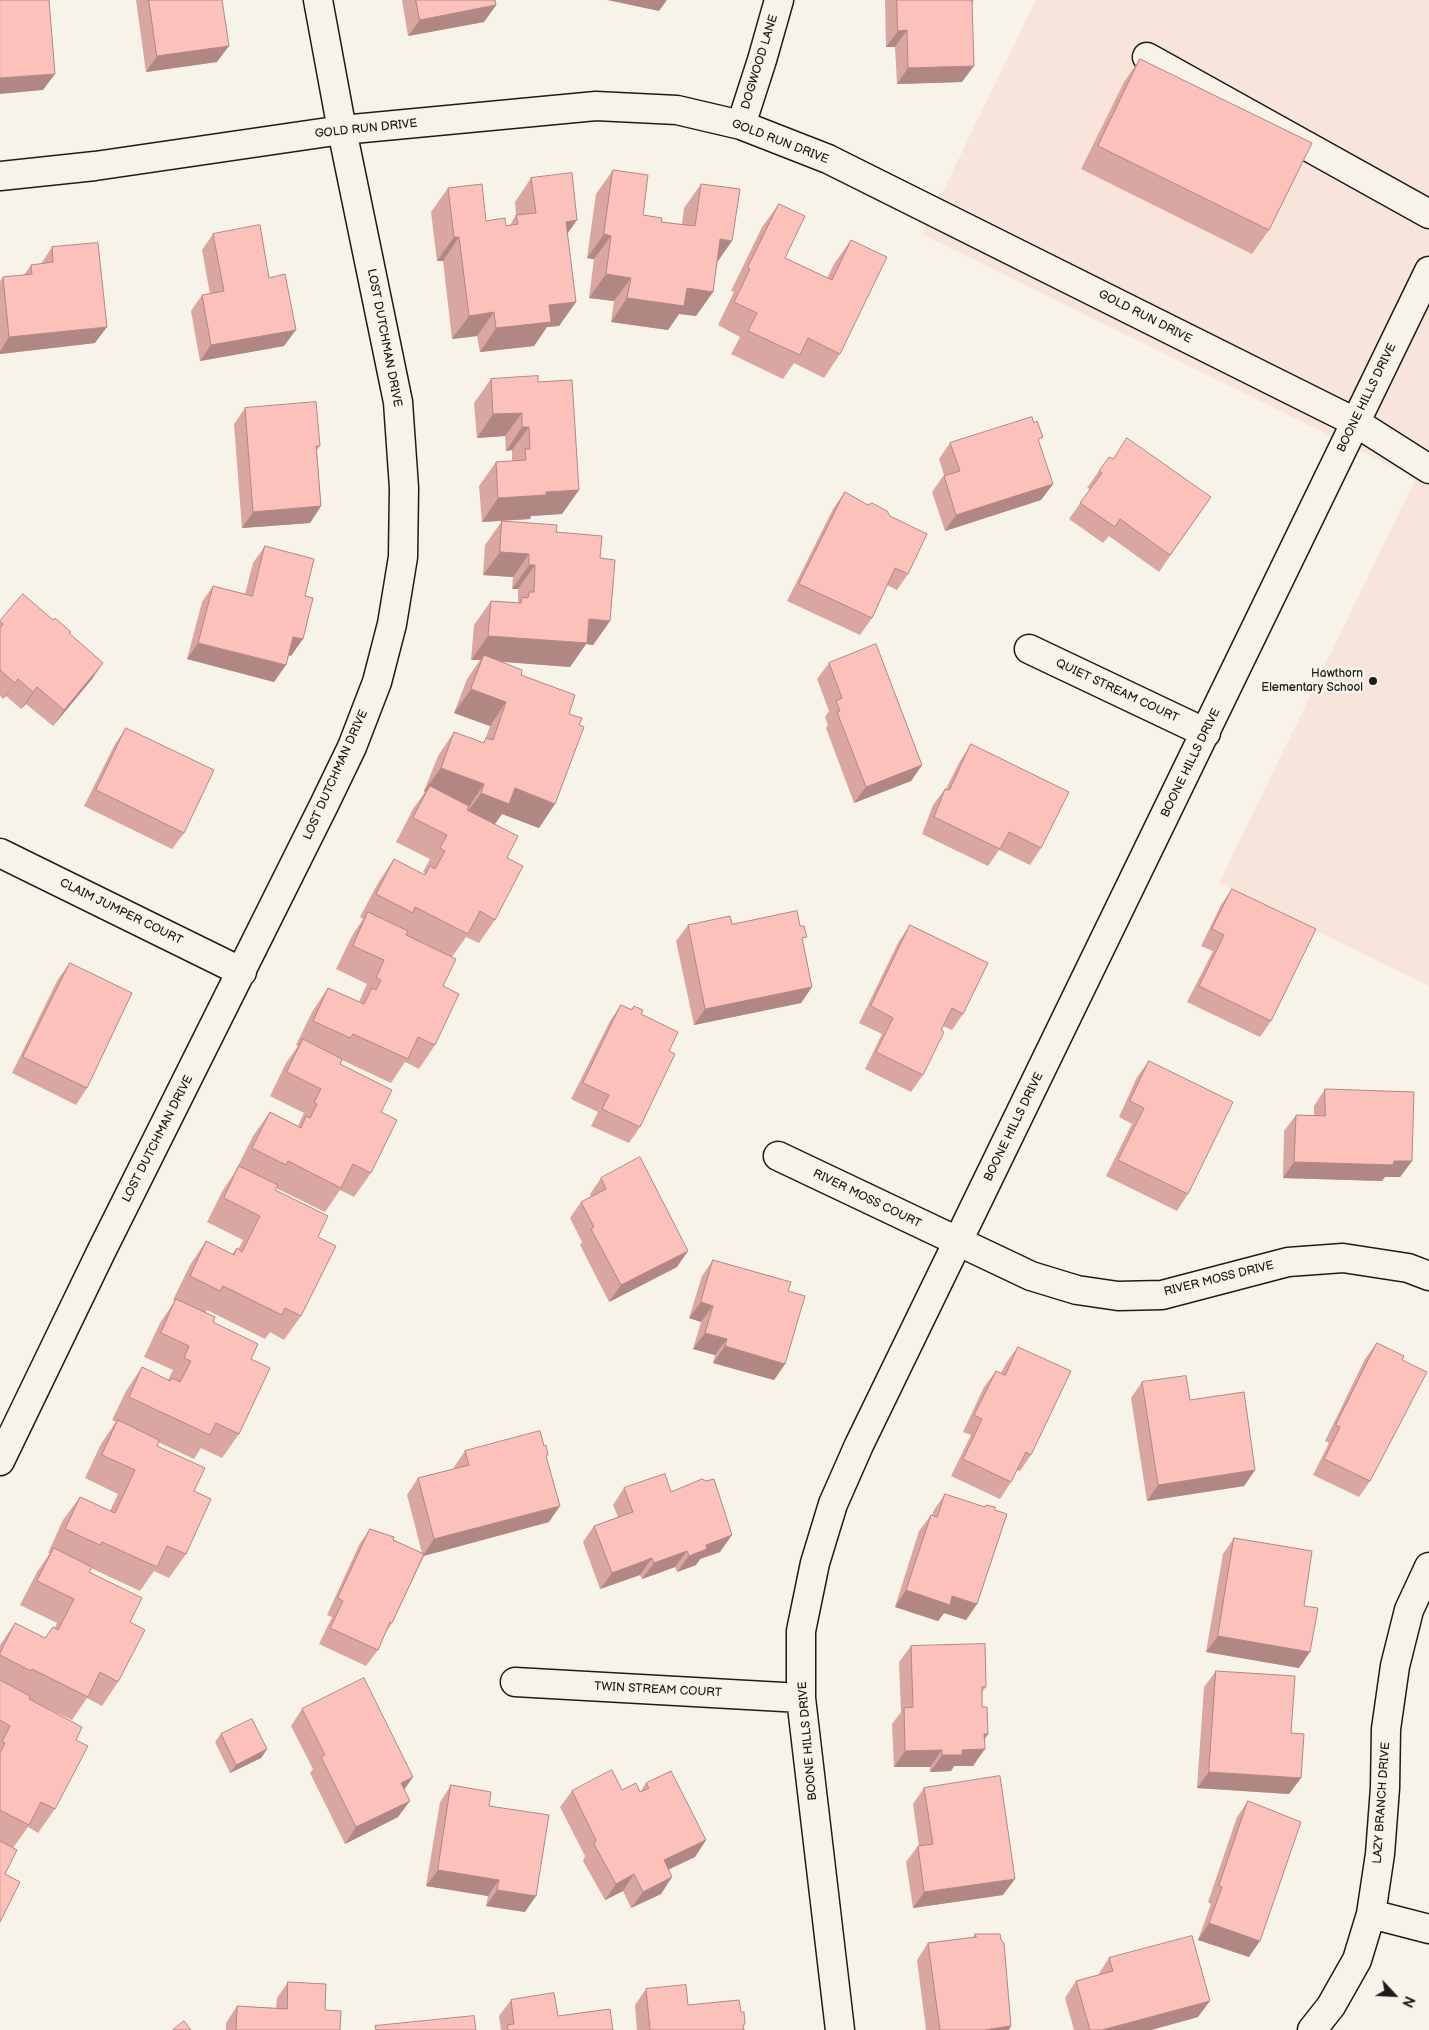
<!DOCTYPE html>
<html>
<head>
<meta charset="utf-8">
<style>
  body { margin:0 }
  #map { position:relative; width:1429px; height:2030px; overflow:hidden; background:#f7f3e8; font-family:"Balsamiq Sans",sans-serif }
  canvas { display:block }
  .north { position:absolute; left:1369px; top:1970px; width:50px; height:50px; -webkit-text-stroke:4px #f7f3e8; paint-order:stroke; rotate:115deg; font-size:14px; font-weight:700; line-height:20px; text-align:center; color:#1c1c1c }
  .north::after { content:''; display:block; margin:auto; width:18px; height:22px; background:#1c1c1c; clip-path:polygon(50% 0,100% 100%,50% 72%,0 100%) }
</style>
</head>
<body>
<div id="map">
<canvas width="1429" height="2030"></canvas>
<div class="north">N</div>
</div>
<script>
const context = document.querySelector('canvas').getContext('2d');
context.lineJoin = 'round';
function fillPath(path, color) {
  context.fillStyle = color;
  context.fill(path, 'evenodd');
}
function strokePath(path, color, width, dash) {
  context.strokeStyle = color;
  context.lineWidth = width;
  context.lineCap = dash ? 'butt' : 'round';
  context.setLineDash(dash || []);
  context.stroke(path);
}
function write(font, color, halo, rows, align = 'center') {
  context.font = font + ' "Balsamiq Sans",sans-serif';
  context.lineWidth = 5;
  context.setLineDash([]);
  context.textBaseline = 'middle';
  context.strokeStyle = halo;
  context.fillStyle = color;
  for (const [text, x, y, turn = 0] of rows) {
    context.save();
    context.translate(x, y);
    context.rotate((+turn || 0) * Math.PI / 180);
    context.textAlign = isNaN(turn) ? turn : align;
    if (halo) context.strokeText(text, 0, 0);
    context.fillText(text, 0, 0);
    context.restore();
  }
}
const built = new Path2D(`
  M1036,0H1429V986L1219,883L1416,478L922,234Z`);
const minor = new Path2D(`
  M1147,57L1429,214
  M741,125L762,60L779,0
  M0,176L95,166L342,130L596,106L677,110L741,125L828,159L1355,422L1429,469
  M1029,649L1206,733
  M0,853L242,972
  M778,1156L1031,1276L1077,1290L1118,1296L1162,1295L1288,1262L1343,1258L1408,1268L1429,1276
  M0,1461L101,1252L324,805L352,747L377,682L392,624L403,557L404,488L398,402L342,130L318,0
  M515,1682L801,1698
  M1371,1914L1429,1929
  M840,2030L801,1698V1631L815,1563L833,1504L859,1445L1429,271
  M1312,2030L1331,2006L1357,1960L1371,1914L1380,1854L1385,1788L1386,1729L1395,1666L1409,1610L1429,1567`);
const wall = new Path2D(`
  M136,0H222L217,62L146,72Z
  M402,0H495L496,5L484,22L408,36Z
  M885,0H974L972,4L962,82L897,84L895,47H886Z
  M1140,59L1269,230L1252,254L1081,169L1124,82Z
  M613,170L643,215L661,222L682,224L684,208L701,184L717,263L713,292L696,316L679,314L668,330L611,322L614,301L589,298L594,259L587,258L596,194Z
  M531,178L577,220L567,234L576,302L559,326L547,327L534,346L480,352L477,336L452,339L443,261H437L431,212L448,188L486,221L506,226L510,225L516,215L515,202Z
  M779,204L785,258L827,278L834,264L851,240L840,354L824,378L794,363L783,379L731,354L740,337L718,325L734,292L731,291L762,227Z
  M213,234L269,278L284,346L200,361L191,311L202,295L210,294L202,250Z
  M52,247L95,343L0,354V281L3,277L24,275L31,265L41,264Z
  M491,379L538,382L579,490L562,514L531,516L530,519L482,522L479,486L496,462L512,461V450L506,451L505,436L477,438L474,403Z
  M245,408L320,446L317,450L321,506L310,523L242,528L234,424Z
  M1039,442L1053,484L1041,500L945,531L932,492L944,475L939,459L950,443Z
  M1113,459L1211,497L1159,572L1109,536L1103,543L1069,519L1090,489L1087,488L1099,471Z
  M845,492L908,574L897,590L887,585L872,618L860,635L787,601L833,509Z
  M502,521L556,532L600,558L610,621L593,645L586,644L570,667L502,662L521,675L569,714L539,828L502,814L495,824L507,858L495,920L479,943L466,937L452,957L443,986L435,1045L419,1069L405,1062L391,1083L342,1060L340,1064L381,1112L371,1173L354,1197L340,1190L325,1212L276,1188L275,1190L318,1237L301,1316L284,1340L270,1332L265,1339L207,1310L205,1313L213,1322L251,1359L239,1434L222,1458L201,1448L194,1459L158,1442L157,1446L194,1491L186,1554L169,1578L154,1571L140,1591L91,1568L89,1572L130,1622L118,1682L102,1706L87,1698L72,1720L44,1707L76,1740L55,1809L38,1833L28,1827L13,1848L5,1874L0,1922V1645L15,1623L45,1638L55,1628L57,1623L20,1605L37,1572L50,1553H48L63,1520L80,1497L110,1511L118,1494L85,1478L101,1444L116,1422L112,1420L126,1391L142,1367L168,1380L173,1370L144,1357L160,1323L175,1301L173,1300L190,1265L206,1241L232,1254L237,1248L238,1250L243,1240L207,1222L223,1190L235,1172L253,1136L270,1112L298,1126L304,1113L270,1096L286,1063L298,1046L296,1045L312,1012L328,988L361,1003L359,1002L367,984L336,969L352,936L363,919L360,917L378,883L394,859L424,875L425,873L423,872L430,859L396,842L413,809L425,792L424,791L438,756L454,732L483,743L485,740L490,726L454,713L467,679L480,660H471L474,625L491,601L518,603V589H512L513,577L483,575L485,545Z
  M265,546L305,596L291,656L289,655L274,682L187,659L202,602L213,586L245,594L253,563Z
  M0,621L70,634L92,679L53,726L26,704L21,709L6,696L3,699L0,696Z
  M829,663L922,765L911,781L854,803L826,728L828,725L825,717L829,711L817,679Z
  M126,728L184,833L172,849L84,806L115,744Z
  M971,744L1041,848L1030,865L999,850L988,866L922,834L933,805L945,789H946L960,761Z
  M1232,889L1271,1021L1260,1037L1187,1002L1213,951L1201,946L1221,905Z
  M732,924L803,942L812,987L801,1003L694,1025L676,941L688,925Z
  M910,925L963,1014L952,1030L943,1026L923,1075L911,1092L865,1069L882,1034L859,1023L899,941Z
  M70,963L87,1088L76,1105L12,1073L58,979Z
  M621,1005L631,1009L634,1006L669,1051L640,1127L629,1143L591,1126L598,1112L571,1099L610,1021Z
  M1149,1061L1188,1194L1177,1211L1106,1176L1132,1124L1119,1117L1137,1077Z
  M1325,1089L1412,1161L1400,1177H1385L1382,1181L1283,1178L1284,1131L1296,1115L1314,1116V1106Z
  M601,1178L677,1267L609,1302L580,1245L582,1242L570,1218L581,1202L591,1197L590,1194Z
  M713,1260L788,1291L785,1364L774,1380L713,1363L715,1355L693,1349L701,1322L689,1318L702,1276Z
  M1377,1343L1402,1360L1370,1481L1359,1497L1313,1475L1329,1443L1325,1441L1365,1359Z
  M1018,1347L1031,1455L1020,1471L1017,1470L1011,1482L1000,1499L951,1476L971,1435L963,1432L984,1387L996,1371L1001,1373L1006,1363Z
  M1142,1382L1190,1400L1255,1470L1244,1486L1147,1501L1131,1398Z
  M465,1451L547,1457L549,1522L424,1556L392,1623L384,1635L378,1650L366,1666L319,1644L332,1617L327,1615L359,1545L370,1529L422,1553L407,1495L418,1478L454,1469V1467Z
  M624,1488L671,1492L720,1552L700,1559L696,1565L677,1572L675,1567L642,1579L640,1575L600,1589L583,1542L594,1526L618,1517L613,1505Z
  M945,1494L985,1507L986,1505L977,1604L966,1620L944,1613L938,1621L895,1607L919,1531L931,1515H932L934,1510Z
  M1234,1538L1304,1606L1299,1668L1206,1652L1223,1554Z
  M911,1646L986,1687L982,1692V1707L988,1734L985,1739L973,1766H954L951,1771L930,1772V1767H894L892,1724L901,1712L899,1662Z
  M1216,1671L1291,1733L1301,1778L1289,1794L1197,1788L1204,1687Z
  M302,1709L404,1790L398,1817L345,1844L310,1773L313,1769L291,1726Z
  M221,1734L267,1749L261,1758L230,1773L215,1742Z
  M646,1783L706,1840L695,1857L668,1869L672,1877L661,1894L631,1908L623,1891L605,1900L583,1861L585,1856L560,1807L572,1791L622,1790L640,1792Z
  M451,1785L489,1806L525,1912L486,1906L488,1896L426,1886L440,1802Z
  M924,1788L1003,1895L913,1908L906,1862L918,1846H919L913,1804Z
  M1248,1801L1249,1957L1198,1940L1211,1904L1208,1902L1237,1817Z
  M975,1934L1009,2030H926L917,1960L928,1943L973,1938Z
  M1109,1958L1198,2017L1151,2030H1074L1065,1998L1076,1981L1098,1975Z
  M288,1982L325,2010L340,2030H226V2023L237,2006L276,2008L277,1998Z
  M646,1989L743,2027L744,2030H637L635,2005Z
  M511,2000L558,2016L613,2030H501L499,2016Z`);
const shadedWall = new Path2D(`
  M607,0H667L659,11Z
  M496,5L484,22L408,36L420,20Z
  M907,30L895,47H886L898,31Z
  M229,46L217,62L146,72L157,56Z
  M974,66L962,82L897,84L908,68Z
  M55,74L43,90L0,94V78Z
  M577,220L560,244L566,222Z
  M604,234L611,236L594,259L587,258Z
  M454,237H459L443,261H437Z
  M720,239L732,241L716,264Z
  M606,274L631,278L614,301L589,298Z
  M687,288L713,292L696,316L679,314L668,330L611,322L627,298Z
  M576,302L559,326L547,327L534,346L480,352L496,328L549,305Z
  M494,312L477,336L452,339L469,316Z
  M107,327L95,343L0,354V351L9,337Z
  M296,330L284,346L200,361L211,345Z
  M522,413L505,436L477,438L493,414Z
  M522,427H529L512,450L506,451Z
  M1053,484L1041,500L945,531L956,515Z
  M579,490L562,514L531,516L530,519L482,522L498,498L546,492Z
  M321,506L310,523L242,528L253,512Z
  M500,552L529,554L513,577L483,575Z
  M529,565H535L518,589H512Z
  M589,619L610,621L593,645L586,644L570,667L482,660L484,655L480,660H471L488,636Z
  M293,637L303,639L291,656L282,653Z
  M198,643L286,665L274,682L187,659Z
  M103,663L92,679L53,726L64,710Z
  M18,679L6,696L3,699Z
  M37,687L26,704L21,709L33,692Z
  M471,689L506,702L490,726L454,713Z
  M922,765L911,781L854,803L866,787Z
  M441,768L484,784L468,808L430,786L425,792L424,791Z
  M515,788L555,804L539,828L502,814L492,828L464,817L481,793Z
  M812,987L801,1003L694,1025L705,1009Z
  M1394,1161H1412L1400,1177H1385L1382,1181L1283,1178L1294,1162Z
  M688,1251L677,1267L609,1302L621,1285Z
  M701,1302L713,1306L701,1322L689,1318Z
  M705,1333L727,1339L715,1355L693,1349Z
  M725,1346L785,1364L774,1380L713,1363Z
  M1255,1470L1244,1486L1147,1501L1158,1485Z
  M560,1506L549,1522L423,1556L434,1539Z
  M732,1535L720,1552L700,1559L696,1565L677,1572L689,1556L706,1545Z
  M687,1551L675,1567L642,1579L654,1563Z
  M652,1558L640,1575L600,1589L612,1573Z
  M906,1590L952,1596L977,1604L966,1620L944,1613L938,1621L895,1607Z
  M1218,1636L1310,1652L1299,1668L1206,1652Z
  M984,1734H988L977,1749H985L973,1766H954L951,1771L930,1772L942,1755L962,1750Z
  M267,1749L261,1758L230,1773L236,1765Z
  M942,1750L930,1767H894L905,1751Z
  M1209,1772L1301,1778L1289,1794L1197,1788Z
  M413,1777L402,1793L401,1783Z
  M410,1801L398,1817L345,1844L356,1827Z
  M706,1840L695,1857L653,1877L664,1860Z
  M438,1870L499,1880L488,1896L426,1886Z
  M634,1874L623,1891L605,1900L616,1884Z
  M672,1877L661,1894L631,1908L643,1892Z
  M1015,1879L1003,1895L913,1908L924,1892Z
  M497,1890L536,1896L525,1912L486,1906Z
  M1209,1923L1260,1941L1249,1957L1198,1940Z
  M1210,2001L1198,2017L1151,2030H1102Z
  M1011,2026L1009,2030H983Z`);
const building = new Path2D(`
  M0,0H49L55,74L0,78Z
  M149,0H222L229,46L157,56Z
  M416,0H495L496,5L420,20Z
  M897,0H972L974,66L908,68L907,30L898,31Z
  M1140,59L1312,143L1269,230L1098,146Z
  M613,170L648,175L643,215L662,218L661,222L695,226L701,184L740,189L732,241L720,239L713,292L687,288L684,306L627,298L631,278L606,274L611,236L604,234Z
  M572,173L577,220L566,222L576,302L549,305L551,322L496,328L494,312L469,316L459,237H454L448,188L482,184L486,221L505,218L506,226L518,224L516,215L536,213L531,178Z
  M779,204L805,216L785,258L832,280L851,240L887,257L840,354L808,338L800,355L748,331L757,313L734,302L750,269L748,267Z
  M260,225L269,278L285,274L296,330L211,345L202,295L224,291L213,234Z
  M98,243L107,327L9,337L3,277L32,274L31,265L53,262L52,247Z
  M538,376V382L572,380L579,490L546,492V495L498,498L496,462L526,460L525,449H530L529,427H522V413L493,414L491,379Z
  M316,402L320,446H316L321,506L253,512L245,408Z
  M1032,417L1034,423L1037,421L1043,437L1038,439L1053,484L956,515L944,476L960,471L950,443Z
  M1127,438L1211,497L1170,555L1120,519L1115,527L1080,503L1102,473L1099,471L1109,457L1113,459Z
  M845,492L868,505L872,503L887,511L890,516L927,534L908,574L895,568L872,618L799,584Z
  M502,521L557,525L556,532L602,536L600,558L615,560L610,621L589,619L587,643L488,636L491,601L521,603L522,597L528,598L529,592H534L535,565H529V554L500,552Z
  M265,546L314,559L305,596L313,598L303,639L293,637L286,665L198,643L213,586L252,596Z
  M23,594L53,620L55,618L71,632L69,633L103,663L64,710L37,687L33,692L18,679L15,683L0,670V628L3,624L0,621Z
  M876,644L922,765L866,787L837,712L840,711L836,701L842,698L829,663Z
  M484,655L522,670L521,675L575,695L569,714L582,718L579,725L584,727L555,804L515,788L509,804L481,793L484,784L441,768L454,732L484,743L486,738L493,740L506,702L471,689Z
  M126,728L214,770L184,833L96,790Z
  M971,744L1069,792L1041,848L1009,832L1000,849L934,817L945,789L949,790Z
  M430,786L469,806L467,810L518,836L507,858L523,866L495,920L480,911L468,934L415,907L413,913L376,894L394,859L425,875L430,866L435,869L445,851L440,848L447,835L413,818Z
  M1232,889L1316,929L1271,1021L1199,986L1224,935L1212,929Z
  M797,911L800,926H804L807,937L802,938L812,987L705,1009L688,925L730,916L732,924Z
  M368,912L408,931L406,935L456,959L443,986L459,994L435,1045L418,1037L408,1059L353,1034L350,1038L313,1021L328,988L364,1004L372,988L376,990L381,980L376,978L384,960L353,946Z
  M910,925L988,963L963,1014L952,1008L941,1030L944,1032L923,1075L876,1052L893,1018L871,1006Z
  M70,963L132,993L87,1088L23,1057Z
  M621,1005L632,1010L634,1006L643,1010L641,1014L678,1032L669,1051L675,1054L640,1127L602,1109L609,1095L583,1083Z
  M303,1039L342,1059L340,1064L392,1090L381,1112L397,1120L371,1173L353,1164L341,1188L288,1161L286,1165L252,1148L270,1112L301,1128L306,1116L310,1118L317,1104L314,1102L321,1089L287,1072Z
  M1149,1061L1233,1102L1188,1194L1118,1160L1144,1108L1130,1101Z
  M1325,1089L1414,1092L1412,1161H1394L1393,1165L1294,1162L1296,1115L1325,1116Z
  M640,1157L688,1251L621,1285L591,1229L594,1227L581,1202L606,1189L601,1178Z
  M239,1166L278,1185L275,1190L328,1216L318,1237L336,1246L301,1316L285,1308L282,1315L223,1286L220,1291L190,1276L206,1241L234,1255L237,1248L242,1252L260,1216L224,1198Z
  M713,1260L791,1282L788,1291L805,1296L785,1364L725,1346L727,1339L705,1333L713,1306L701,1302Z
  M176,1299L215,1317L213,1322L258,1344L251,1359L270,1368L239,1434L216,1423L210,1435L129,1397L142,1367L170,1381L172,1378L180,1382L191,1361L184,1358L189,1346L161,1333Z
  M1377,1343L1404,1356L1402,1360L1427,1372L1370,1481L1324,1459L1340,1427L1336,1425Z
  M1018,1347L1071,1371L1031,1455L1026,1452L1011,1482L963,1459L982,1419L974,1415L996,1371L1005,1375Z
  M1186,1376L1190,1400L1244,1392L1255,1470L1158,1485L1142,1382Z
  M118,1420L159,1440L157,1446L205,1468L194,1491L211,1499L186,1554L167,1546L157,1567L102,1542L100,1545L65,1529L80,1497L115,1513L135,1470L102,1455Z
  M540,1431L544,1446L546,1445L548,1455L546,1456L560,1506L434,1539L418,1478L469,1465L465,1451Z
  M665,1474L671,1492L702,1479L706,1481L714,1479L732,1535L706,1545L707,1549L689,1556L687,1551L654,1563L652,1558L612,1573L594,1526L633,1512L624,1488Z
  M945,1494L985,1507L986,1505L995,1507V1510L1007,1514L977,1604L952,1596L950,1605L906,1590L931,1515L937,1517Z
  M370,1529L394,1537L393,1540L424,1554L392,1623L390,1622L378,1650L330,1628L343,1601L338,1598Z
  M1234,1538L1312,1551L1304,1606L1318,1608L1310,1652L1218,1636Z
  M54,1548L92,1567L89,1572L142,1598L130,1622L145,1630L118,1682L100,1672L88,1697L32,1669L31,1671L0,1655V1653L15,1623L45,1638L53,1627L58,1630L74,1599L37,1581Z
  M985,1644L986,1687H982V1707H987L988,1734H984L985,1749L962,1750V1755H942V1750L905,1751L904,1708L913,1707L911,1646Z
  M1216,1671L1295,1676L1291,1733L1304,1734L1301,1778L1209,1772Z
  M364,1678L413,1777L401,1783L410,1801L356,1827L321,1757L325,1755L302,1709Z
  M0,1680L30,1696L29,1699L82,1727L76,1740L88,1746L55,1809L41,1802L29,1825L0,1810V1753L5,1743L2,1742L10,1726L0,1720Z
  M252,1719L267,1749L236,1765L221,1734Z
  M612,1770L622,1790L636,1783L640,1792L649,1788L646,1783L671,1771L706,1840L664,1860L672,1877L643,1892L634,1874L616,1884L594,1844L596,1840L572,1791Z
  M1000,1776L1015,1879L924,1892L918,1846L933,1844L924,1788Z
  M451,1785L491,1792L489,1806L549,1815L536,1896L497,1890L499,1880L438,1870Z
  M1248,1801L1301,1822L1260,1941L1209,1923L1222,1887L1219,1886Z
  M0,1841L17,1850L5,1874L20,1882L0,1922Z
  M975,1934H1000L1001,1940L1004,1943L1011,2026L984,2030H940L928,1943L976,1937Z
  M1192,1936L1210,2001L1102,2030H1090L1076,1981L1113,1971L1109,1958Z
  M288,1982L326,1984L325,2010L341,2011L340,2030H236L237,2006L287,2009Z
  M686,1985L688,2005L739,2000L741,2012H744L745,2024L743,2025L744,2030H650L646,1989Z
  M554,1993L558,2016L610,2009L613,2030H508L507,2025L514,2024L511,2000Z
  M474,2016L476,2030H376L375,2026Z
  M184,2021L191,2030H173Z`);
const markers = [
  [1373,681,5,"#1c1c1c"]
];
const streetNames = [
  ["DOGWOOD LANE",760,62,-73],
  ["GOLD RUN DRIVE",366,129,-6],
  ["GOLD RUN DRIVE",780,142,21],
  ["GOLD RUN DRIVE",1145,317,27],
  ["LOST DUTCHMAN DRIVE",384,338,79],
  ["BOONE HILLS DRIVE",1367,398,-64],
  ["QUIET STREAM COURT",1117,691,25],
  ["BOONE HILLS DRIVE",1191,763,-64],
  ["LOST DUTCHMAN DRIVE",336,775,-66],
  ["CLAIM JUMPER COURT",121,912,26],
  ["BOONE HILLS DRIVE",1014,1127,-64],
  ["LOST DUTCHMAN DRIVE",158,1139,-63],
  ["RIVER MOSS COURT",867,1199,26],
  ["RIVER MOSS DRIVE",1219,1279,-14],
  ["TWIN STREAM COURT",658,1690,3],
  ["BOONE HILLS DRIVE",808,1741,-95],
  ["LAZY BRANCH DRIVE",1382,1803,-86]
];
const poiNames = [
  ["Hawthorn",1363,674],
  ["Elementary School",1363,688]
];
fillPath(built, '#f9e4db');
strokePath(minor, '#1c1c1c', 31);
strokePath(minor, '#f7f3e8', 28);
fillPath(wall, '#daa6a2');
fillPath(shadedWall, '#b18784');
fillPath(building, '#fdc1bc');
strokePath(building, '#b18784', 1);
for (const [x, y, r, color] of markers) {
  const dot = new Path2D();
  dot.arc(x, y, r, 0, 2 * Math.PI);
  context.fillStyle = color;
  context.fill(dot);
  strokePath(dot, '#f7f3e8', 2);
}
write('12px', '#1c1c1c', '#f7f3e8', streetNames);
write('12px', '#1c1c1c', '#f7f3e8', poiNames, 'right');
</script>
</body>
</html>
